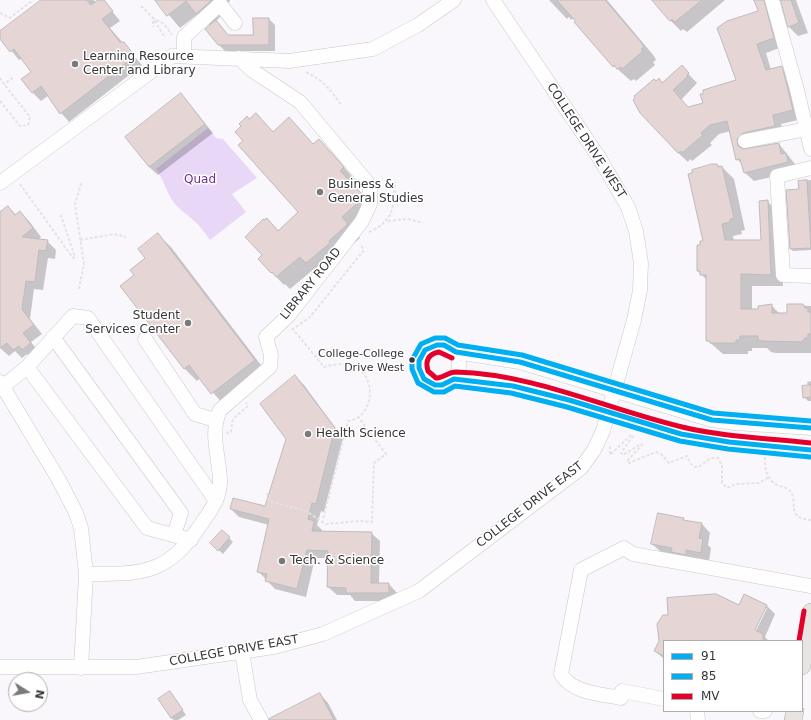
<!DOCTYPE html>
<html>
<head>
<meta charset="utf-8">
<style>
  body { margin:0 }
  #map { position:relative; width:811px; height:720px; overflow:hidden; background:#f9f7fb; font-family:"DejaVu Sans",sans-serif }
  canvas { display:block }
  .legend { position:absolute; left:663px; top:640px; width:140px; height:72px; box-sizing:border-box; background:#fff; border:1px solid #afaeaf; margin:0; padding:5px 7px; list-style:none; font-size:12px; color:#363537 }
  .legend li { display:flex; align-items:center; gap:8px; height:20px }
  .legend b { width:20px; border:1px solid #afaeaf }
  .north { position:absolute; left:8px; top:672px; width:40px; height:40px; box-sizing:border-box; background:#fff; border:1px solid #afaeaf; border-radius:50%; rotate:101deg; font-size:11px; font-weight:700; line-height:16px; text-align:center; color:#363537 }
  .north::after { content:''; display:block; margin:auto; width:14px; height:18px; background:#7a797c; clip-path:polygon(50% 0,100% 100%,50% 72%,0 100%) }
</style>
</head>
<body>
<div id="map">
<canvas width="811" height="720"></canvas>
<ul class="legend">
<li><b style="height:5px;background:#00aff2"></b>91</li>
<li><b style="height:5px;background:#00aff2"></b>85</li>
<li><b style="height:5px;background:#e4002b"></b>MV</li>
</ul>
<div class="north">N</div>
</div>
<script>
const context = document.querySelector('canvas').getContext('2d');
context.lineJoin = 'round';
function fillPath(path, color) {
  context.fillStyle = color;
  context.fill(path, 'evenodd');
}
function strokePath(path, color, width, dash) {
  context.strokeStyle = color;
  context.lineWidth = width;
  context.lineCap = dash ? 'butt' : 'round';
  context.setLineDash(dash || []);
  context.stroke(path);
}
function write(font, color, halo, rows, align = 'center') {
  context.font = font + ' "DejaVu Sans",sans-serif';
  context.lineWidth = 3;
  context.setLineDash([]);
  context.textBaseline = 'middle';
  context.strokeStyle = halo;
  context.fillStyle = color;
  for (const [text, x, y, turn = 0] of rows) {
    context.save();
    context.translate(x, y);
    context.rotate((+turn || 0) * Math.PI / 180);
    context.textAlign = isNaN(turn) ? turn : align;
    if (halo) context.strokeText(text, 0, 0);
    context.fillText(text, 0, 0);
    context.restore();
  }
}
const green = new Path2D(`
  M208,128L216,138L223,139L257,178L232,194L246,212L210,240C205,233 200,226 194,221C188,215 181,211 175,204C166,193 164,179 156,169Z`);
const shadow = new Path2D(`
  M42,0H94L96,3L103,0L120,21L110,28L142,65L69,122L50,100L49,95L41,101L32,92L33,72L22,58L19,60L0,37V33Z
  M156,0H230V1L220,11L222,15L216,21L229,36H254L269,19L275,25V51H225L219,45L210,26L198,14L180,28Z
  M549,0H607L654,56L656,60L653,62L655,65L636,81L634,79L631,81L614,66L574,18L571,20L569,17L567,19Z
  M655,0H725L687,32L683,29L681,31L671,21Z
  M755,0H796L808,33L798,36L789,27L782,1H779L782,47L766,53L771,70L781,67L791,77L802,119L781,124L784,136L748,144L746,150L779,144L795,164L797,171L754,181L744,172L743,165L737,159L731,131L719,134L710,143L712,145L692,161L690,159L688,162L674,149L656,82L663,84L682,67L697,83L681,100L688,108L704,104L737,81L759,11Z
  M181,94L213,133L158,175L149,167Z
  M289,119L314,145L319,140L332,153L356,181L352,184L374,208V212L354,231L360,238L319,275L314,269L290,289L285,284L284,285L259,259L263,255L249,233L266,219L279,231L300,212L274,133Z
  M717,165L722,167L734,179L745,230L741,231L742,234L733,236L734,241H762L767,201L779,213L783,286H752V310H759L771,305L780,314H788V305L811,306V353H776L771,352L767,348H752V351H748V354H723L707,340V280L698,271Z
  M811,180V250L793,251L791,249L800,190L799,181Z
  M8,207L16,215L20,212L29,221L41,237L38,240L47,241L56,250L55,259L48,258L43,290L34,289L30,319L42,334L31,342L39,352L31,358L27,354L22,358L15,351L9,356L0,348V214Z
  M158,235L171,247L267,373L225,406L200,378L197,381L184,368L135,275L146,259Z
  M295,376L304,385L343,438L324,512L321,511L317,525L322,530V532L371,533L380,541L379,584H389L397,593V601H355L350,595H337L328,587L329,558H315L306,597L275,589L258,571L269,525L239,517L231,509L266,507L287,439Z
  M811,381V401H808L804,397L808,386L807,382Z
  M683,518L686,522L702,524L710,533L708,545L711,548L709,561L661,552L652,544Z
  M222,531L233,542L223,554L211,543Z
  M745,595L767,606L775,614L765,637L769,641H664V659L655,651L659,642L739,606ZM765,608H767L754,635L752,634Z
  M170,692L186,715L178,720H174L171,718Z
  M320,694L328,703L337,720H280Z`);
const building = new Path2D(`
  M41,0H87L91,5L98,0H104L113,11L102,19L120,42H124L135,56L60,114L41,86L32,93L21,79L31,72L14,49L10,52L0,39V31Z
  M155,0H212L196,14L186,1L167,16Z
  M557,0H605L641,42L644,47L641,49L643,51L622,69L621,67L617,69L614,65L613,67L574,22L575,21Z
  M652,0H702L675,22L672,19L670,21Z
  M754,0H764L774,38L757,44L758,48L766,70L782,66L793,110L773,115L775,126L743,133L737,139L738,146L743,149L779,143L781,154L786,153L788,162L744,173L740,159L736,160L727,121L710,125L701,133L703,135L682,153L681,151L678,153L640,113L633,100L635,98L634,96L654,79L656,81L659,78L662,83L682,65L689,73L687,75L688,76L673,90L688,107L703,103L700,94H703V90L736,80L717,28L727,21L758,11Z
  M781,0H791L799,23L788,27Z
  M253,18H269V45H218L205,29L216,20L228,35H253Z
  M181,93L205,124L149,167L125,137Z
  M256,113L273,132L289,117L313,144L319,139L344,167L340,171L362,194V199L342,217L348,224L329,241L330,243L306,263L300,257L276,277L272,272L271,273L258,259L262,255L245,237L263,219L264,220L267,218L278,231L298,212L238,145L243,141L235,132L241,126L239,124L247,116L249,119Z
  M712,164H717L718,167L722,166L734,218L730,219V222L722,224L725,240H761L759,201L768,200L771,275L741,274V309H758V306L772,304V313H787V304H803L805,308H808V312H811V334H808V338H805L802,342L763,341L758,340V336H740V340H736V343H710V341H706V275H700V271H697V245H700V241H703L688,174L692,173V170Z
  M807,180L811,248L790,249L786,190L799,189L798,181Z
  M8,206L15,215L20,211L33,228L22,237L48,240L46,251L39,250L35,282L26,281L22,309L34,325L23,333L31,343L22,350L19,346L13,350L7,343L0,348V212Z
  M158,233L255,360L211,394L189,365L184,369L120,286L134,275L130,270L145,258L138,249Z
  M295,375L335,428L316,504L312,503L308,519L314,521L312,531L372,532L371,583H389V593H346V588L327,587L328,551L307,550L297,589L265,581L267,574L257,572L269,519L230,509L233,498L265,506L286,439L260,404Z
  M811,385V397L803,398L802,386Z
  M658,513L684,518L683,520L702,523L699,538L703,539L701,553L686,550V555L671,552L672,548L651,544Z
  M222,530L230,537L218,551L210,543Z
  M716,594L739,605L744,594L767,605L755,630L763,634V641H664V656L654,651L659,641L657,624L663,615H668L667,598Z
  M170,691L183,710L171,718L158,699Z
  M320,693L334,720H269V719Z`);
const path = new Path2D(`
  M141,6L153,18V27
  M0,13L10,18L33,0
  M164,36L153,18L164,24L172,35
  M306,72C323,80 331,90 341,105
  M0,78L4,84L14,77
  M0,101L20,126L28,125L30,117L4,84
  M20,184L73,258L75,257L60,213
  M388,221L408,219L423,223
  M369,232C394,221 394,207 395,182
  M80,240L114,234L126,237
  M79,289L84,264L75,204L82,181
  M296,327L310,317L364,250L360,244
  M292,328L324,367C381,350 380,418 348,421L322,523
  M226,433L231,432L233,419L248,406L246,403
  M610,446V455L631,435L633,436L621,453L623,455L641,444L642,445L627,461L629,463L656,452L661,454L669,463L687,456L691,464L695,467C706,467 705,456 718,458L722,465V483L727,488L736,484L759,483L769,477
  M765,457C764,468 767,481 779,486C782,487 785,487 788,489C801,500 783,518 811,520
  M267,493L269,501L306,511L326,524L360,521L372,522L374,463L386,454L359,418`);
const minor = new Path2D(`
  M772,0L797,90L811,149
  M184,56V37L220,4L235,23
  M745,141L807,129
  M811,168L777,176L783,275L811,276
  M0,183L172,56L289,61L373,49L418,25L454,0
  M53,337L181,513L174,535
  M145,339L195,414L215,420
  M419 365a20 20 0 1 1 40 0a20 20 0 1 1-40 0Z
  M456,352L520,362L712,420L735,423L811,428
  M27,367L147,528L191,540
  M454,379C534,381 605,416 681,434C723,443 768,445 811,450
  M0,382L59,480L76,513L81,528L86,574L81,668
  M0,389L27,367L73,316L88,318L216,501
  M86,574C144,574 167,575 202,523C211,510 220,498 220,482C220,457 209,435 220,410L270,367L271,355L266,337L289,315L362,221L370,204V188L367,182L300,102L253,71L239,58
  M242,652L250,700L261,720
  M0,667H136L274,647L323,634L419,591L581,468L594,450L603,431L634,320L640,290L641,263L636,231L628,207L600,159L493,0
  M664,699L622,691L621,698C600,694 572,693 561,674L581,570L624,548L633,554L811,586
  M697,711L698,720
  M760,711H765`);
const major = new Path2D(`
  M802,666L811,612
  M793,720L795,711`);
const bus1 = new Path2D(`
  M811,428L712,420L520,362L456,352L444,345H437L425,350L419,361V368L424,379L435,385H442L454,379L513,386L569,400L681,434L729,442L811,450`);
const bus2 = new Path2D(`
  M810,457L728,449L680,441L567,407L511,393L455,386L444,392H434L418,383L412,369V360L421,344L435,338H445L458,345L522,355L713,413L811,421`);
const bus3 = new Path2D(`
  M452,358L439,352C428,354 425,361 428,371L436,378C443,378 448,372 456,372C534,374 606,409 682,427C724,437 768,438 811,443
  M799,641L804,611`);
const markers = [
  [75,64,4,"#7a797c"],
  [320,192,4,"#7a797c"],
  [188,323,4,"#7a797c"],
  [412,360,3.5,"#363537"],
  [308,434,4,"#7a797c"],
  [282,561,4,"#7a797c"]
];
const busNames = [
  ["College-College",404,354],
  ["Drive West",404,368]
];
const poiNames = [
  ["Learning Resource",83,57],
  ["Center and Library",83,71],
  ["Business &",328,185],
  ["General Studies",328,199],
  ["Student",180,316,"right"],
  ["Services Center",180,330,"right"],
  ["Health Science",316,434],
  ["Tech. & Science",290,561]
];
const streetNames = [
  ["COLLEGE DRIVE WEST",586,141,57],
  ["LIBRARY ROAD",311,284,-51],
  ["COLLEGE DRIVE EAST",530,505,-38],
  ["COLLEGE DRIVE EAST",234,651,-10]
];
const parkNames = [
  ["Quad",200,180]
];
fillPath(green, '#e9d7f7');
fillPath(shadow, '#0003');
fillPath(building, '#e6d5d5');
strokePath(building, '#bdbbbc', 1);
strokePath(minor, '#c9c8ca', 15);
strokePath(major, '#b0a9a5', 18);
strokePath(path, '#e4e3e4', 2, [3, 2]);
strokePath(minor, '#fefefe', 14);
strokePath(major, '#e8e4e2', 17);
strokePath(bus1, '#00aff2', 5);
strokePath(bus2, '#00aff2', 5);
strokePath(bus3, '#e4002b', 5);
for (const [x, y, r, color] of markers) {
  const dot = new Path2D();
  dot.arc(x, y, r, 0, 2 * Math.PI);
  context.fillStyle = color;
  context.fill(dot);
  strokePath(dot, '#fff', 1.5);
}
write('11px', '#363537', '#fff', busNames, 'right');
write('12px', '#363537', '#fff', poiNames, 'left');
write('12px', '#363537', '#fff', streetNames);
write('12px', '#6d2f91', '#fff', parkNames);
</script>
</body>
</html>
